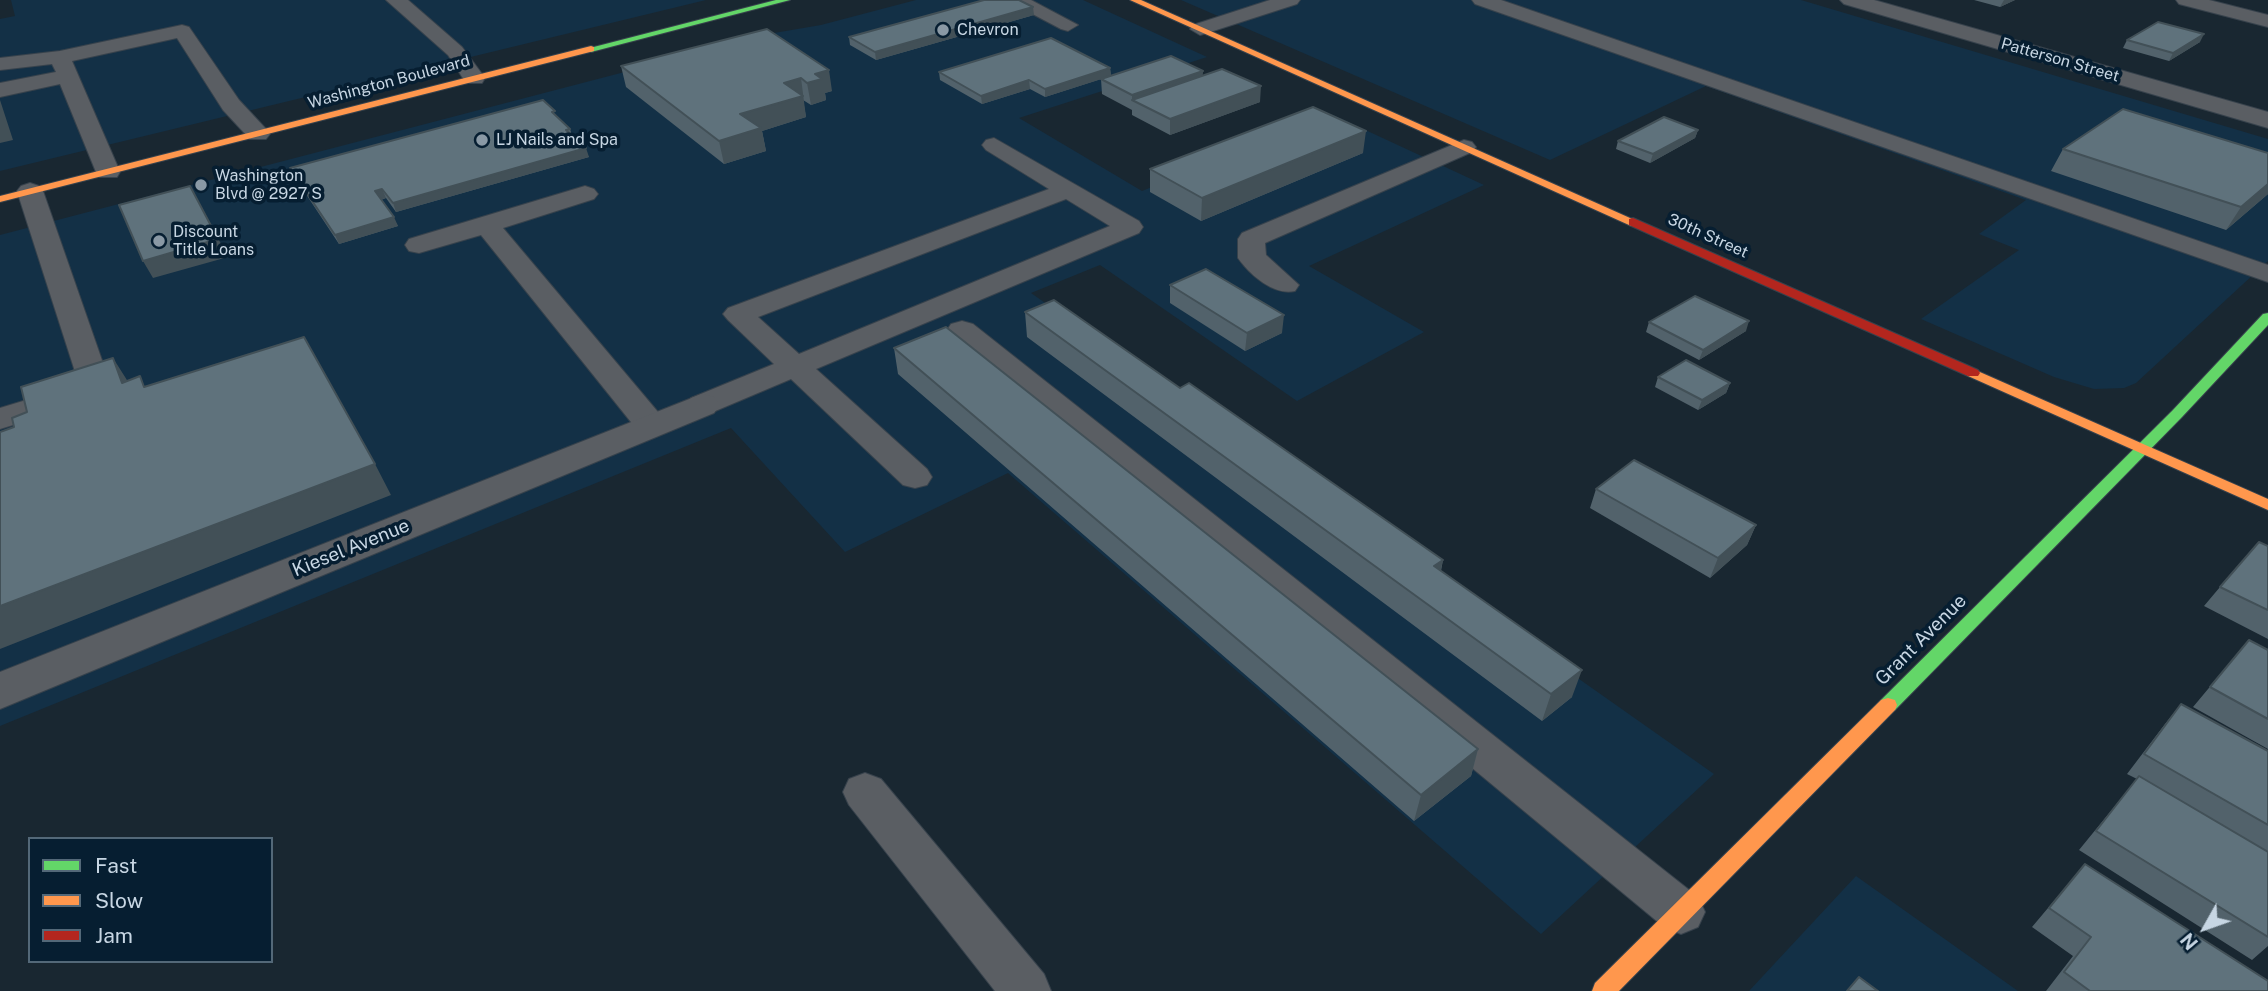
<!DOCTYPE html>
<html>
<head>
<meta charset="utf-8">
<style>
  body { margin:0 }
  #map { position:relative; width:2268px; height:991px; overflow:hidden; background:#192731; font-family:"Public Sans",sans-serif }
  canvas { display:block }
  .legend { position:absolute; left:28px; top:837px; width:245px; height:126px; box-sizing:border-box; background:#061e31; border:2px solid #536878; margin:0; padding:9px 12px; list-style:none; font-size:21px; color:#c7d6e3 }
  .legend li { display:flex; align-items:center; gap:14px; height:35px }
  .legend b { width:35px; border:2px solid #536878 }
  .north { position:absolute; left:2170px; top:893px; width:70px; height:70px; -webkit-text-stroke:5px #061e31; paint-order:stroke; rotate:230deg; font-size:19px; font-weight:700; line-height:28px; text-align:center; color:#c7d6e3 }
  .north::after { content:''; display:block; margin:auto; width:24px; height:32px; background:#c7d6e3; clip-path:polygon(50% 0,100% 100%,50% 72%,0 100%) }
</style>
</head>
<body>
<div id="map">
<canvas width="2268" height="991"></canvas>
<ul class="legend">
<li><b style="height:9px;background:#63d668"></b>Fast</li>
<li><b style="height:9px;background:#ff974d"></b>Slow</li>
<li><b style="height:9px;background:#b3261e"></b>Jam</li>
</ul>
<div class="north">N</div>
</div>
<script>
const context = document.querySelector('canvas').getContext('2d');
context.lineJoin = 'round';
function fillPath(path, color) {
  context.fillStyle = color;
  context.fill(path, 'evenodd');
}
function strokePath(path, color, width, dash) {
  context.strokeStyle = color;
  context.lineWidth = width;
  context.lineCap = dash ? 'butt' : 'round';
  context.setLineDash(dash || []);
  context.stroke(path);
}
function write(font, color, halo, rows, align = 'center') {
  context.font = font + ' "Public Sans",sans-serif';
  context.lineWidth = 7;
  context.setLineDash([]);
  context.textBaseline = 'middle';
  context.strokeStyle = halo;
  context.fillStyle = color;
  for (const [text, x, y, turn = 0] of rows) {
    context.save();
    context.translate(x, y);
    context.rotate((+turn || 0) * Math.PI / 180);
    context.textAlign = isNaN(turn) ? turn : align;
    if (halo) context.strokeText(text, 0, 0);
    context.fillText(text, 0, 0);
    context.restore();
  }
}
const built = new Path2D(`
  M11,0H706L0,171V19L15,16Z
  M916,0H1083L1207,57L1019,118L1142,191L1333,115L1484,185L1309,266L1424,332L1297,401L1100,265L1031,293L1714,774L1541,934L1008,473L845,552L731,428L0,726V235L774,33L821,25Z
  M1181,0H1801L2268,139V261L2136,383L2124,388L2094,389L2054,377L1921,319L2019,250L1979,234L2026,200L1706,86L1550,160Z
  M1856,876L2018,991H1749Z`);
const lane = new Path2D(`
  M386,0H408L462,47L485,78L482,83H466L448,55Z
  M1006,0H1031L1078,25L1068,31L1061,29Z
  M1270,0H1300L1297,4L1207,33L1200,35L1190,29L1193,25Z
  M1472,0H1501L2268,265V282L1475,4Z
  M2176,0H2209L2268,15V27L2179,4Z
  M182,25L189,27L239,100L266,129L270,134L266,139H250L223,110L177,38L72,61L120,172L117,177H99L96,172L60,84L0,97V83L56,72L52,64L0,70V58L60,51Z
  M994,138L1139,221L1143,227L1139,233L816,369L927,469L932,477L927,485L915,488L903,485L791,379L713,412L702,415L691,412L686,405L691,398L774,364L728,320L723,314L728,308L1049,189L986,150L982,145L986,140ZM1066,199L1110,226L799,354L758,317Z
  M1464,140L1472,142L1476,147L1472,152L1265,243L1266,255L1299,285L1295,291C1274,296 1250,275 1238,258V239L1242,233Z
  M30,183L39,186L43,191L112,389L107,396L0,429V408L79,384L17,191L21,186Z
  M585,186L594,189L598,194L594,199L503,228L663,418L667,425L663,432L651,435L639,432L481,235L419,253L409,251L405,245L409,239Z
  M962,321L973,324L1698,897L1705,912L1698,927L1681,934L1664,927L951,336L947,330L951,324Z
  M865,773L881,779L1044,974L1051,991H995L849,805L843,792L849,779Z`);
const street = new Path2D(`
  M1840,0H1874L2268,112V128L1844,4Z
  M702,394L714,397L720,405L714,413L0,709V672Z`);
const fast = new Path2D(`
  M776,0H790L591,52L586,49Z
  M2268,313V325L2182,417L1895,710L1888,712L1881,710L1879,705L1881,700L2172,411L2263,314Z`);
const slow = new Path2D(`
  M1130,0H1141L1639,222L1633,226L1629,225Z
  M591,46L594,47V51L0,202V196Z
  M1973,369L2268,499V510L1968,376L1966,373Z
  M1888,698L1895,700L1897,705L1895,710L1619,991H1592L1595,983L1881,700Z`);
const jam = new Path2D(`
  M1633,218L1978,370L1980,373L1978,376H1968L1629,225V219Z`);
const wall = new Path2D(`
  M1974,0H2015L2000,7Z
  M1034,15L876,60L850,45L849,37Z
  M767,29L832,91L825,93L826,100L811,105L803,100L806,117L762,131L766,151L724,164L626,87L621,66Z
  M2127,40L2200,42L2169,61L2123,48Z
  M1110,68L1111,76L1203,71L1202,75L1260,102L1170,135L1132,115V110L1102,94L1101,79L1045,97L1030,89L982,104L940,80L939,72Z
  M557,116L570,129L572,135L589,157L396,212L386,198L381,200L398,226L339,244L294,176L290,168Z
  M1698,130L1695,138L1650,163L1616,149L1618,141Z
  M2063,149L2268,194L2226,230L2051,171Z
  M1363,153L1201,221L1150,192V169Z
  M1170,285L1282,333L1245,351L1170,303Z
  M1025,312L1180,388L1443,560L1441,571L1572,697L1542,721L1027,337Z
  M1649,322L1746,331L1699,360L1646,332Z
  M894,348L1478,749L1471,776L1414,821L898,374Z
  M1658,377L1730,383L1726,393L1698,410L1655,387Z
  M1596,489L1756,525L1747,545L1710,578L1590,508Z
  M2268,546V639L2204,606L2220,587Z
  M2249,640L2268,650V749L2193,707Z
  M2181,704L2268,751V946L2252,960L2079,850L2137,779L2127,774L2165,724Z
  M2085,864L2268,991H2046L2073,956L2032,927Z`);
const shadedWall = new Path2D(`
  M2004,0H2015L2000,7Z
  M1033,7L1034,15L876,60L875,52Z
  M2204,34L2200,42L2169,61L2173,53Z
  M1110,68L1111,76L1045,97V89Z
  M829,70L832,91L825,93L826,100L811,105L807,83L815,74Z
  M1203,71L1202,86L1132,100V110V95Z
  M801,78L806,117L762,131L766,151L724,164L719,141L740,114L784,83Z
  M1029,80L1030,89L982,104L981,96Z
  M1261,86L1260,102L1170,135V119Z
  M0,100L13,140L0,143Z
  M1698,130L1695,138L1650,163L1653,154Z
  M1366,131L1363,153L1201,221L1202,198Z
  M586,148L589,157L396,212L393,203Z
  M2268,184V194L2226,230L2241,207Z
  M190,186L228,257L153,278L143,261Z
  M382,189L386,198L379,200L375,191Z
  M394,217L398,226L339,244L335,235Z
  M1284,315L1282,333L1245,351L1247,333Z
  M1749,321L1746,331L1699,360L1703,350Z
  M113,358L132,388L122,383Z
  M1730,383L1726,393L1698,410L1702,400Z
  M375,464L391,495L0,649V606Z
  M1756,525L1747,545L1710,578L1718,558Z
  M1443,560L1437,586L1434,566Z
  M1582,670L1572,697L1542,721L1551,694Z
  M1478,749L1471,776L1414,821L1421,795Z`);
const building = new Path2D(`
  M984,0H1019L1033,7L875,52L849,37Z
  M2158,22L2204,34L2173,53L2127,40Z
  M767,29L829,70L815,74L822,79L807,83L801,78L784,83L803,96L740,114L761,128L719,141L621,66Z
  M1051,38L1110,68L1045,89L1029,80L981,96L939,72Z
  M1171,56L1203,71L1132,95L1101,79Z
  M1222,69L1261,86L1170,119L1132,100Z
  M543,100L555,111L552,112L570,129L566,130L586,148L393,203L382,189L375,191L394,217L335,235L290,168Z
  M1313,107L1366,131L1202,198L1150,169Z
  M2123,109L2268,153V184L2241,207L2063,149Z
  M1664,117L1698,130L1653,154L1618,141Z
  M190,186L218,239L143,261L119,205Z
  M1206,269L1284,315L1247,333L1170,285Z
  M1695,296L1749,321L1703,350L1649,322Z
  M1054,300L1180,388L1189,383L1443,560L1434,566L1582,670L1551,694L1025,312Z
  M946,327L1478,749L1421,795L894,348Z
  M304,337L375,464L0,606V432L14,427L12,418L27,412L21,387L113,358L122,383L140,376L144,387Z
  M1686,360L1730,383L1702,400L1658,377Z
  M1634,460L1756,525L1718,558L1596,489Z
  M2259,542L2268,546V610L2220,587Z
  M2249,640L2268,650V719L2210,687Z
  M2181,704L2268,751V825L2144,754Z
  M2139,776L2268,852V937L2096,831Z
  M2085,864L2268,981V991H2090L2064,972L2091,937L2049,908Z
  M1859,977L1878,991H1847Z`);
const markers = [
  [943,30,7,"#8a99a5"],
  [482,140,7,"#8a99a5"],
  [201,185,7,"#8a99a5"],
  [159,241,7,"#8a99a5"]
];
const farPoinames = [
  ["Chevron",957,30],
  ["LJ Nails and Spa",496,140],
  ["Washington",215,176],
  ["Blvd @ 2927 S",215,194],
  ["Discount",173,232],
  ["Title Loans",173,250]
];
const farStreetnames = [
  ["Patterson Street",2060,60,16],
  ["Washington Boulevard",389,82,-15],
  ["30th Street",1708,236,24]
];
const streetNames = [
  ["Kiesel Avenue",351,548,-22],
  ["Grant Avenue",1921,640,-45]
];
fillPath(built, '#133046');
strokePath(lane, '#37424c', 2);
strokePath(street, '#37424c', 2);
strokePath(fast, '#37424c', 2);
strokePath(slow, '#37424c', 2);
strokePath(jam, '#37424c', 2);
fillPath(lane, '#5a5e63');
fillPath(street, '#5a5e63');
fillPath(fast, '#63d668');
fillPath(slow, '#ff974d');
fillPath(jam, '#b3261e');
fillPath(wall, '#52626b');
fillPath(shadedWall, '#425057');
fillPath(building, '#5f727c');
strokePath(building, '#425057', 2);
for (const [x, y, r, color] of markers) {
  const dot = new Path2D();
  dot.arc(x, y, r, 0, 2 * Math.PI);
  context.fillStyle = color;
  context.fill(dot);
  strokePath(dot, '#061e31', 2.5);
}
write('16px', '#c7d6e3', '#061e31', farPoinames, 'left');
write('16px', '#c7d6e3', '#061e31', farStreetnames);
write('19px', '#c7d6e3', '#061e31', streetNames);
</script>
</body>
</html>
